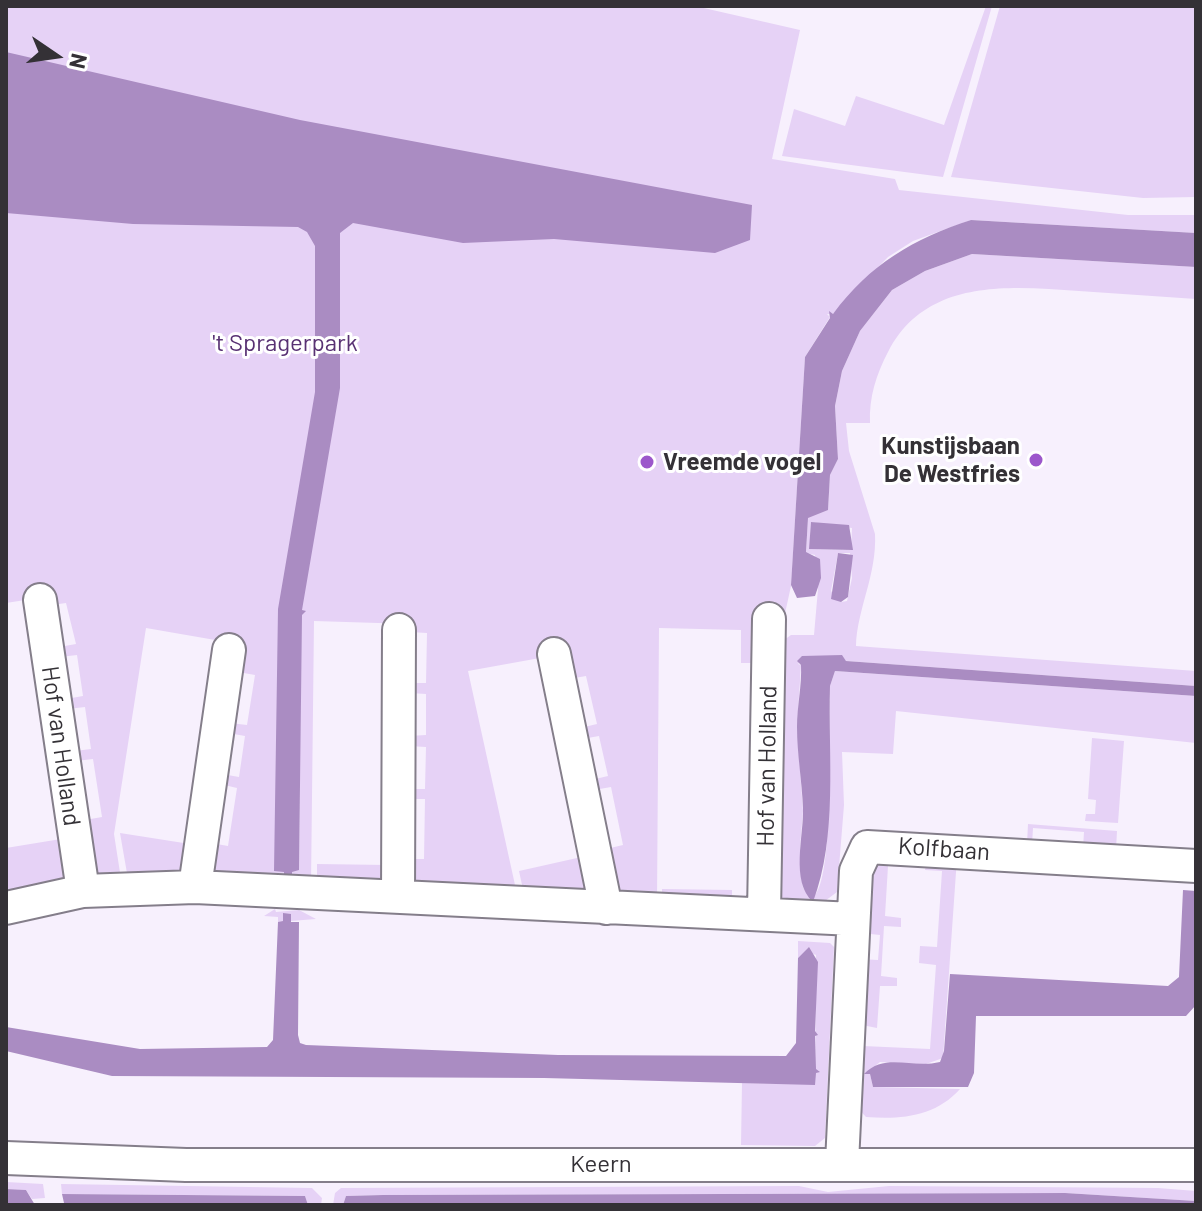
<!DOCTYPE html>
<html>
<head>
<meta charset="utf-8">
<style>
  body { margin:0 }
  #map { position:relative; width:1202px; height:1211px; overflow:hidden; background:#f7f0fd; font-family:Barlow,sans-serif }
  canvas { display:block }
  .frame { position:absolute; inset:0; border:8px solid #343136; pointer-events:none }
  .north { position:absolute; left:16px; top:16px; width:80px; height:80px; -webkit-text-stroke:6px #fff; paint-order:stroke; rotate:103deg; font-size:22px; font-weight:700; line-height:32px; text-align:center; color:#343136 }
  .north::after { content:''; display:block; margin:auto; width:28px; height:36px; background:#343136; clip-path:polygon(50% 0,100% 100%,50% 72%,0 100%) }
</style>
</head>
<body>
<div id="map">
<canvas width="1202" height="1211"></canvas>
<div class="frame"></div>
<div class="north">N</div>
</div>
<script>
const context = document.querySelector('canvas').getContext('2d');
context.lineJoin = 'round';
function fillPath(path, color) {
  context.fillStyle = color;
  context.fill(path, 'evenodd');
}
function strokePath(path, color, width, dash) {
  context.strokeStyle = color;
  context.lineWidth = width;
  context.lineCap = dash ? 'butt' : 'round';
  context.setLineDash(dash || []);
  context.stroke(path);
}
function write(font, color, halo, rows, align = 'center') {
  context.font = font + ' Barlow,sans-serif';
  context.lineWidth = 6;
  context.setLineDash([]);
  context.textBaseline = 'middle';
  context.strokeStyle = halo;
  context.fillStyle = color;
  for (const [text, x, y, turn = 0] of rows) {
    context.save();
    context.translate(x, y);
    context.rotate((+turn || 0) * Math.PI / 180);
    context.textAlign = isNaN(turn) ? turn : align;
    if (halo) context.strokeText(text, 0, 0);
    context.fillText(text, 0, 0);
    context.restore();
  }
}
const green = new Path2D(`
  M6,6H695L800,30L772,159L895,179L899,190L1128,215H1196V233L971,220L913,241L888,257L833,314H827L830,317L805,357L791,586L784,618L761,663H741V630L659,628L657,901L620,895L614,886L606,849L623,845L611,787L594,790L591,780L608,776L599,736L582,739L580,728L597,724L586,676L569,679L551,656L468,671L517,894L413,884L408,859H424L425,799H408V789H425L426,747L409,746V736L426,735V694L410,693V683H426L427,633L410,632V624L314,621L311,884L212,873L211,843L228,846L237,788L220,784L222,774L239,777L245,736L228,733L230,723L247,725L255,675L238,672L221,641L146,628L114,834L121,879L102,877L96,873L85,820L102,817L93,759L76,761L75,751L91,749L85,707L68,709L66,699L83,696L77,655L60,657L59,647L76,644L66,603L52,605L38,598L6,603ZM301,622L299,869L292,871V878L284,872Z
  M986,6H992L943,177L782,156L794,109L845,126L856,96L944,125Z
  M1000,6H1196V197L1143,198L951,177Z
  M972,254L1196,267V299C1157,296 1118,294 1079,291C1009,286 926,278 888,352C876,375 869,397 870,423H846L849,451L875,534C877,575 857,609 856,646L1196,671V686L846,661L841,655L801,661L798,664L801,665L797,727L803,811L800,848L803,888L813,897C835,882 829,719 830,686L835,671L1196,696V743L896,711L893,754L842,752L844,805L837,892L825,901L823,908L784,902L779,896L784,640L791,635H814L818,589L815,555L806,553L808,517L828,509L830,475L838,459L835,406L842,371L860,331L892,290L925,271ZM811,522L852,528L851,550L810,549ZM838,553H850L852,578L847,601L841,602L831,591Z
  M1092,738L1124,741L1118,823L1085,821L1086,814H1095L1096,800L1088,799Z
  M1028,824L1117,831L1116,850L1083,848L1084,832L1033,828L1032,845L1027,844Z
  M120,833L190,844L181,873L128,879Z
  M67,838L66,881L6,895V848Z
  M586,856L590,880L584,891L524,894L519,871Z
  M874,858L904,862L905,867L888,866L885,916L901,918V927L884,926L881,976L897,978V986H880L877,1028L862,1025L860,959L878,960L880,935L861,933Z
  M957,858L943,1058L926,1064L880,1062L865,1074H870L873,1087L960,1089C936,1116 902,1120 866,1117L854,1104L863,1046L930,1049L936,965L919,963L920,946L937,947L942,871L925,870L926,865Z
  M317,864L387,865L378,883L317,884Z
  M662,889L732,890V903L662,900Z
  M275,909L276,912L299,910L316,919L278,922V917L264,916Z
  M798,941L830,943L834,947L825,1138L815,1146L741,1145L742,1083L815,1084L816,955L806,951L798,958Z
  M6,1182L43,1184L45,1198L32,1199L26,1190L6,1189Z
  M61,1184L312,1188L322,1198L321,1205H308L305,1196L62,1194Z
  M799,1186L828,1192L889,1186L1158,1188L1196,1191V1201L1065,1193L383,1195L346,1196L343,1205H333L335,1193L341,1188Z`);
const water = new Path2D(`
  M6,52L300,120L752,205L750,240L715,253L554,239L463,243L353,223L340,233V388L302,610L306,611L302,615L299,870L292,872V878H284V872L274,871L278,609L315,392V246L307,232L298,227L133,224L6,213Z
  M971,220L1196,233V267L972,254L925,271L892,290L860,331L842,371L835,406L838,459L830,475L828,510L808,518L806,552L820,559L821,578L815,596L797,598L791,585L805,357L830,318L829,311L833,314C869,265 914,238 971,220Z
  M811,522L849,525L853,550L809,549Z
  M838,553L853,555L848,597L841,602L831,599Z
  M842,655L846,661L1196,686V696L835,671L830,686C828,757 838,836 813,902C790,881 804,836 803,808C802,781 797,754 797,727C797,706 802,686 801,665L797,661L802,656Z
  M1183,890L1196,891V1005L1186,1016H976L974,1073L968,1087H873L870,1074H864C885,1052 912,1069 940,1062L944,1051L950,974L1168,986L1179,977Z
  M283,913L291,914V922H299L298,1035L300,1043L306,1045L558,1055L786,1056L796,1043L798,958L809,947L818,962L815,1031L818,1035L815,1036L816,1069L820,1072L816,1073L815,1085L544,1078L112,1076L6,1051V1027L140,1049L267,1047L273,1040L278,922L283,921Z
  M6,1189L26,1190L35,1205H6Z
  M1065,1193L1196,1201V1205H343L346,1196L383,1195Z
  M62,1194L305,1196L308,1205H69L64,1203Z`);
const minor = new Path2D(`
  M40,600L83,891
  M554,654L606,908
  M195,887L229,650
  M398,897L399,630
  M6,908L83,891L195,887L853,919
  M764,913L769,619
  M6,1158L186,1165H1196
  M842,1163L856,871L867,847L1196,866`);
const markers = [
  [1036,460,8,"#9c57cb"],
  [647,462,8,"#9c57cb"]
];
const parkNames = [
  ["'t Spragerpark",285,343]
];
const poiNames = [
  ["Kunstijsbaan",1020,446],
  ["De Westfries",1020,474],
  ["Vreemde vogel",663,462,"left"]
];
const streetNames = [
  ["Hof van Holland",61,746,82],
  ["Hof van Holland",767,766,-89],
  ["Kolfbaan",944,849,4],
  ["Keern",601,1164]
];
fillPath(green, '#e6d2f6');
fillPath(water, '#aa8cc2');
strokePath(minor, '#847e8a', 36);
strokePath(minor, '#fff', 32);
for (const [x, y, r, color] of markers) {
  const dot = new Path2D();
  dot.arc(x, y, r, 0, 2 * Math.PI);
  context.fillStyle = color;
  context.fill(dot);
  strokePath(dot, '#fff', 3);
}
write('24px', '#583173', '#fff', parkNames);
write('bold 24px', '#343136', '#fff', poiNames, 'right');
write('24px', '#343136', '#fff', streetNames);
</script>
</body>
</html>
